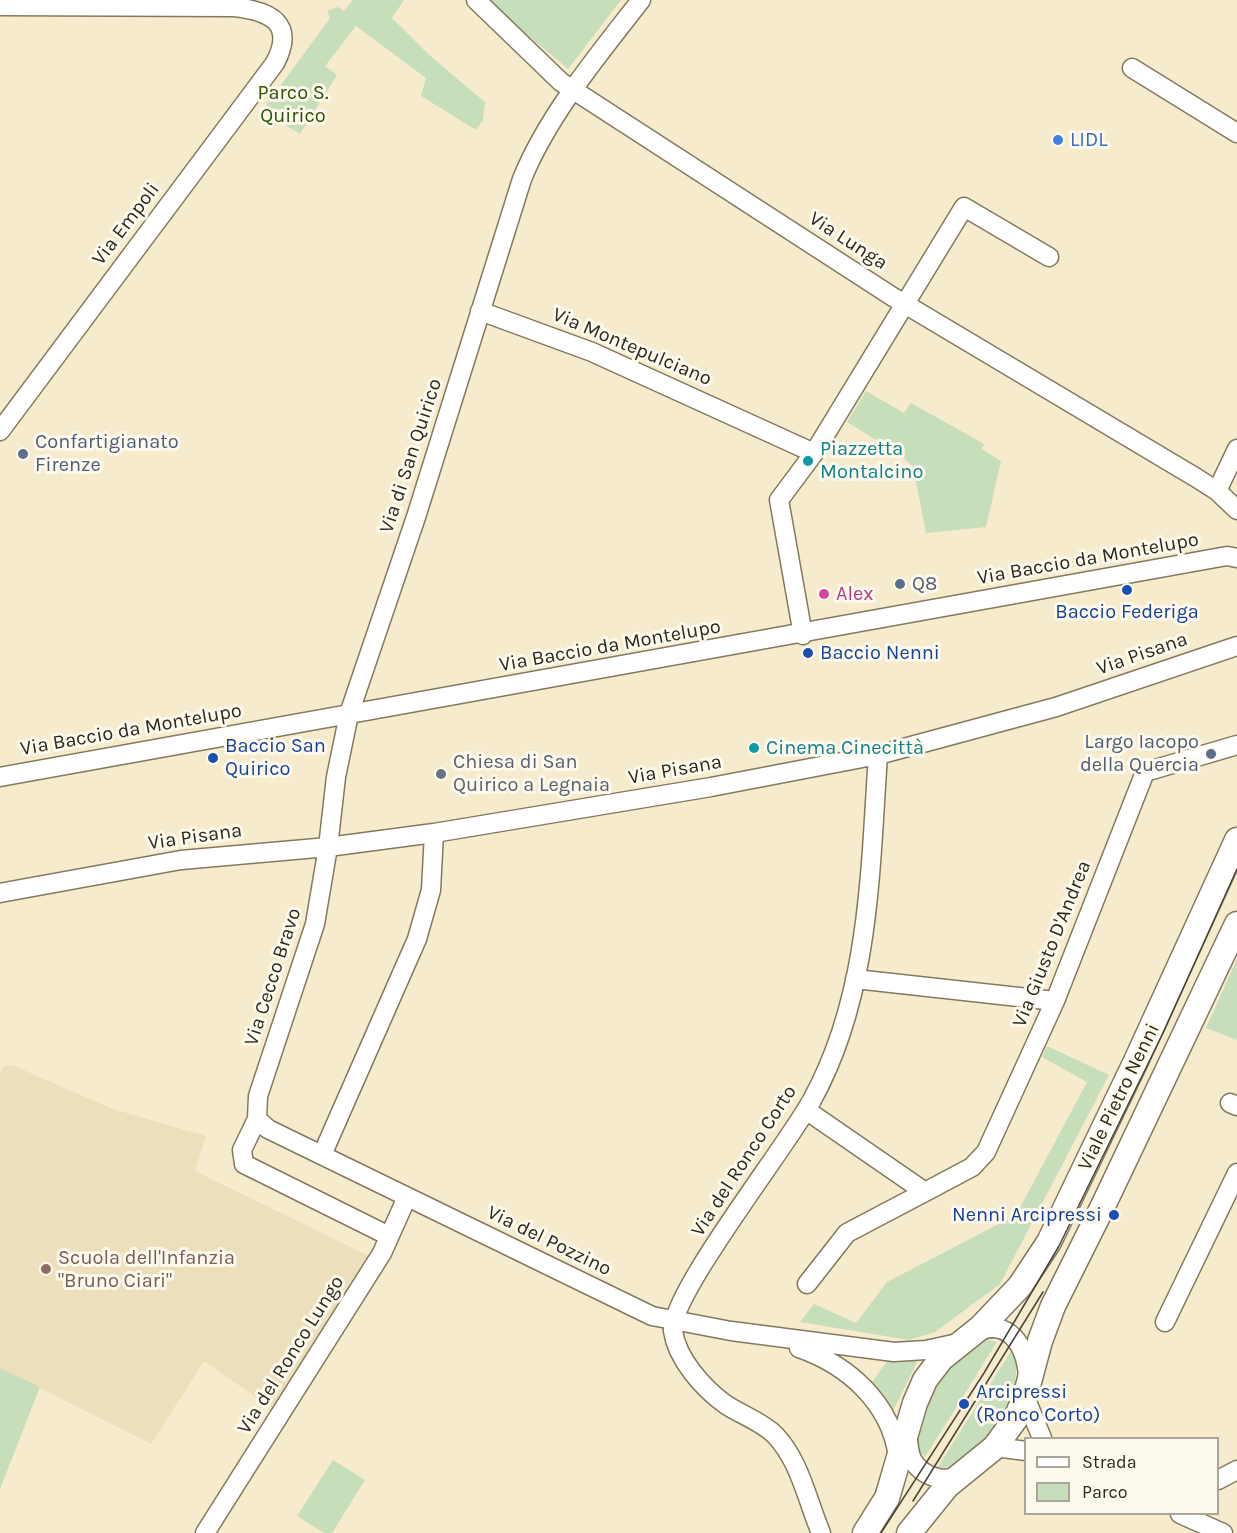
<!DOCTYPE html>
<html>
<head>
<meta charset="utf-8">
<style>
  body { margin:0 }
  #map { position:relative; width:1237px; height:1533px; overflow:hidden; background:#f7ebcd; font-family:Karla,sans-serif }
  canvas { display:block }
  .legend { position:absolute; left:1024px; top:1437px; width:195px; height:78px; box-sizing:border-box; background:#fdf9ed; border:2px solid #aaa69a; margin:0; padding:8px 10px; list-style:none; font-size:18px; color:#2d291e }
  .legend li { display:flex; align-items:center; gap:12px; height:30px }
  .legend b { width:30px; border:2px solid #aaa69a }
</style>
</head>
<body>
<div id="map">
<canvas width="1237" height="1533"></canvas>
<ul class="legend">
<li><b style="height:8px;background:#fff"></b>Strada</li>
<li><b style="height:16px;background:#c6deba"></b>Parco</li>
</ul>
</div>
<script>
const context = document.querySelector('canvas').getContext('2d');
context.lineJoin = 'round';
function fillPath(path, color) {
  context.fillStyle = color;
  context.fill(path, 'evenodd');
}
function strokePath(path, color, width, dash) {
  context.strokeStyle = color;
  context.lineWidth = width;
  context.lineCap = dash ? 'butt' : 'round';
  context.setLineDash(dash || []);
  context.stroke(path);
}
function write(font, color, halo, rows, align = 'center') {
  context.font = font + ' Karla,sans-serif';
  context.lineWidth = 6;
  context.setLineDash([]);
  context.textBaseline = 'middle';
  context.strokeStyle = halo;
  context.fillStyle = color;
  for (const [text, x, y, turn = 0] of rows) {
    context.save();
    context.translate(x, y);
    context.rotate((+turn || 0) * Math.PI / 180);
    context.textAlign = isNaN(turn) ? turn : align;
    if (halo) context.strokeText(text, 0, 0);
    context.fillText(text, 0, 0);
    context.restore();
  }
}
const built = new Path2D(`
  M12,1065L113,1109L206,1136L195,1171L369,1256L276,1411L204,1361L151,1444L0,1368V1073L4,1066Z`);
const green = new Path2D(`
  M353,0H404L392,18L428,54L485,102L483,120L476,130L421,96L426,78L356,26L325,66L337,75L300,134L262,111L330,18L327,11L338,7L344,11Z
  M489,0H621L568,69L489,3Z
  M866,391L904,413L911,403L984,444L982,449L1001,461L986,527L926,533L913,467L902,456L847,422Z
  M1237,959V1040L1206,1028Z
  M1047,1046L1109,1075L1000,1284L935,1332L909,1340L800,1322L814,1304L856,1323L887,1282L1016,1215L1087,1082L1042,1057Z
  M988,1340L997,1342L925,1457L918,1451C915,1417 951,1344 988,1340Z
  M1011,1351L1016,1356C1017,1372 1015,1387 1010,1402C1001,1425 966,1474 938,1467Z
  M888,1360H918L893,1411L872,1382Z
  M0,1368L40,1387L0,1489Z
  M333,1460L365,1480L332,1533H324L297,1516Z`);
const minor = new Path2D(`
  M476,0L561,82L893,297L1195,477L1217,491L1237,510
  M0,6L234,7C270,11 296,23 275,63L0,431
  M1132,68L1237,133
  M480,311L592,352L814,453
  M1217,491L1237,449
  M803,635L779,500L814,453L964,207L1049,257
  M0,777L1227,556L1237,558
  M0,893L181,860L328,847L434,833L711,787L878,755L1056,707L1237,646
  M855,979L1055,1001
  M1230,1103L1237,1106
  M806,1110L925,1192L972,1167L986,1152L1055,1001L1145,772L1237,745
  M257,1119L258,1096L315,924L328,847L336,777L349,714L416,517L522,179C548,115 599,54 641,0
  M257,1119L268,1129L652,1316L731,1331L894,1352L926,1350L958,1343
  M257,1119L242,1150L244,1164L389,1236
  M322,1155L417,939L431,890L434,833
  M807,1284L847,1233L925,1192
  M1165,1322L1237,1173
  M974,1333C1009,1316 1026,1346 1028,1377
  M799,1348C848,1365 891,1403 898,1457
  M1025,1397L1042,1438
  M907,1433C909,1442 908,1453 913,1461C922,1476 943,1483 959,1476
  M995,1447L1026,1451
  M1218,1480L1237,1470
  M1180,1514L1223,1533
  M205,1533L382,1253L407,1197
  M821,1533C807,1500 800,1461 775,1435C761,1421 741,1415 725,1404C703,1388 677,1359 673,1331C668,1297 790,1142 812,1100C870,995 870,871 878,755`);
const major = new Path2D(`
  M865,1533L887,1498L915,1403L925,1380L941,1359L981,1327L1020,1286L1049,1242L1136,1061L1237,840
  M909,1533L947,1486L995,1447L1016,1418L1025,1397L1040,1341L1053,1306L1103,1206L1237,924`);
const tram = new Path2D(`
  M913,1501L1043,1292
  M881,1533L984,1373L1059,1246L1164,1031L1237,869`);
const markers = [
  [1058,140,6,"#3f7fe0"],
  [23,454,6,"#5c6f8a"],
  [808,461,6,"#0f9aa8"],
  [900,584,6,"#5c6f8a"],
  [1127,590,6,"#1a4fb4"],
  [824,594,6,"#d1479c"],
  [808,653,6,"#1a4fb4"],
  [754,748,6,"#0f9aa8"],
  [1211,754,6,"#5c6f8a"],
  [213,758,6,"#1a4fb4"],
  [441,774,6,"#6b7280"],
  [1114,1215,6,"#1a4fb4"],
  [46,1269,6,"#8d6e63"],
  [964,1404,6,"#1a4fb4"]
];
const parkNames = [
  ["Parco S.",293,93],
  ["Quirico",293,116]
];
const shopNames = [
  ["LIDL",1070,140]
];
const streetNames = [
  ["Via Empoli",126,224,-53],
  ["Via Lunga",848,241,33],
  ["Via Montepulciano",632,347,23],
  ["Via di San Quirico",411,456,-72],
  ["Via Baccio da Montelupo",1088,559,-10],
  ["Via Baccio da Montelupo",610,646,-10],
  ["Via Pisana",1142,654,-19],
  ["Via Baccio da Montelupo",131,730,-10],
  ["Via Pisana",675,770,-10],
  ["Via Pisana",195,837,-8],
  ["Via Giusto D'Andrea",1052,944,-68],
  ["Via Cecco Bravo",273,977,-72],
  ["Viale Pietro Nenni",1119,1097,-64],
  ["Via del Ronco Corto",744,1161,-57],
  ["Via del Pozzino",549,1241,26],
  ["Via del Ronco Lungo",291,1355,-58]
];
const serviceNames = [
  ["Confartigianato",35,442],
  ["Firenze",35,465],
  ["Q8",912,584],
  ["Largo Iacopo",1199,742,"right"],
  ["della Quercia",1199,765,"right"]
];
const cultureNames = [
  ["Piazzetta",820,449],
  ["Montalcino",820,472],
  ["Cinema Cinecittà",766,748]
];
const hotelNames = [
  ["Alex",836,594]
];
const transitNames = [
  ["Baccio Federiga",1127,612,"center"],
  ["Baccio Nenni",820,653],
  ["Baccio San",225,746],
  ["Quirico",225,769],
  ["Nenni Arcipressi",1102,1215,"right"],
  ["Arcipressi",976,1392],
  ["(Ronco Corto)",976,1415]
];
const worshipNames = [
  ["Chiesa di San",453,762],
  ["Quirico a Legnaia",453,785]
];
const educationNames = [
  ["Scuola dell'Infanzia",58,1258],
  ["\"Bruno Ciari\"",58,1281]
];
fillPath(built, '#eddfbb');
fillPath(green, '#c6deba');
strokePath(minor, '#83795e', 21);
strokePath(major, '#83795e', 27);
strokePath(minor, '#fff', 18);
strokePath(major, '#fff', 24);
strokePath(tram, '#494436', 1.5);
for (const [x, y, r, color] of markers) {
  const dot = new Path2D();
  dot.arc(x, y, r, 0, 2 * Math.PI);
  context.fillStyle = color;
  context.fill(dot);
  strokePath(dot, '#fdf9ed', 2);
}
write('20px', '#2a5304', '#fdf9ed', parkNames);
write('20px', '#366cbe', '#fdf9ed', shopNames, 'left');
write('20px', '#2d291e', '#fdf9ed', streetNames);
write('20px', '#4e5e75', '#fdf9ed', serviceNames, 'left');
write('20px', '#0d838f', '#fdf9ed', cultureNames, 'left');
write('20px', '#b23c85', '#fdf9ed', hotelNames, 'left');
write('20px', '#164399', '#fdf9ed', transitNames, 'left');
write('20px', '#5b616d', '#fdf9ed', worshipNames, 'left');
write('20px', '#785e54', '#fdf9ed', educationNames, 'left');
</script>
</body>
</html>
